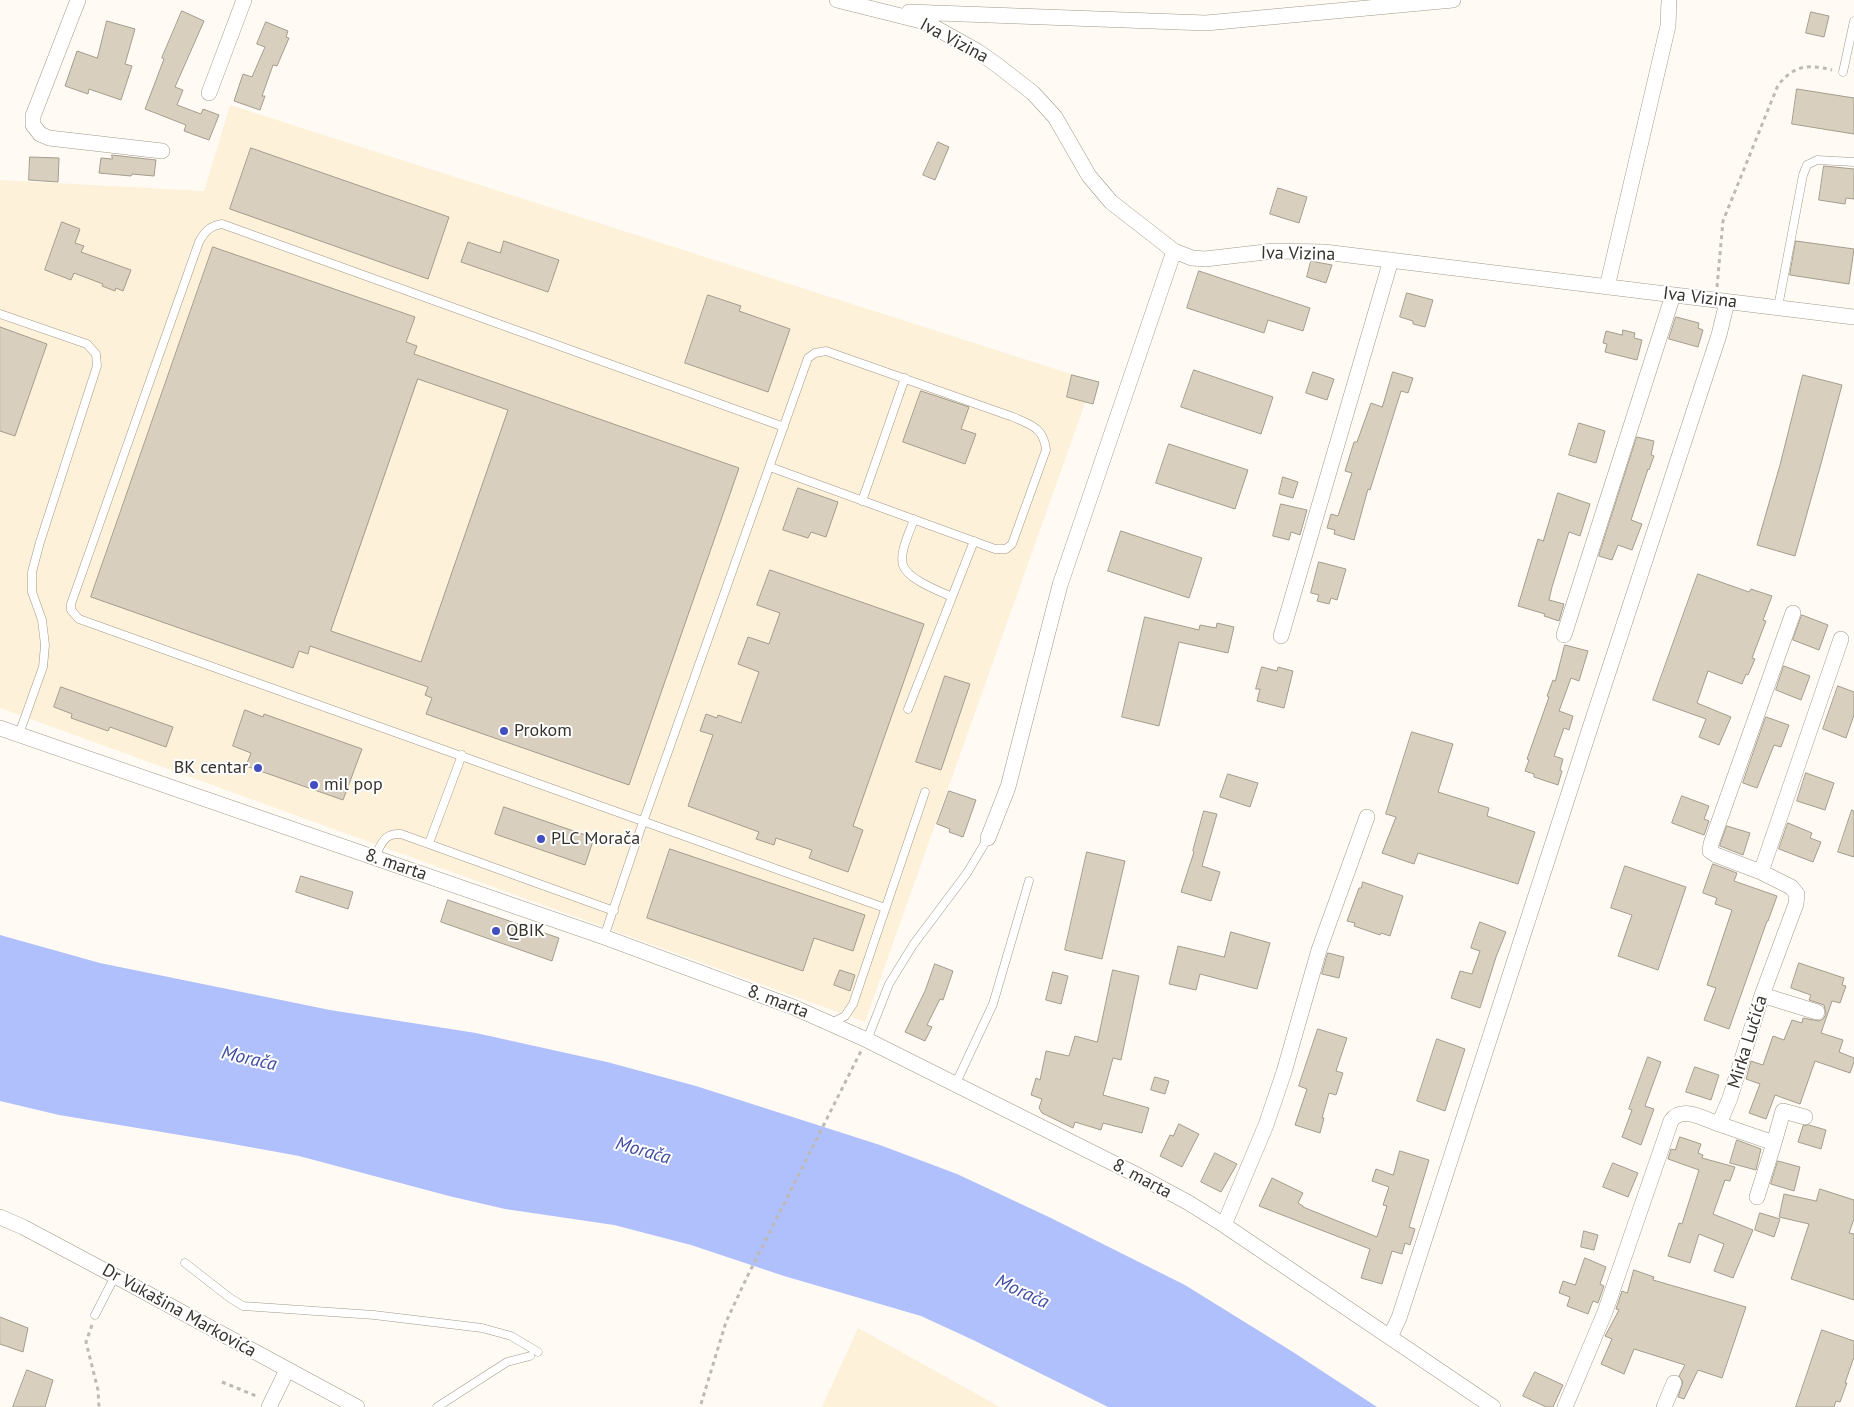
<!DOCTYPE html>
<html>
<head>
<meta charset="utf-8">
<style>
  body { margin:0 }
  canvas { display:block; background:#fffbf4 }
</style>
</head>
<body>
<canvas width="1854" height="1407"></canvas>
<script>
const context = document.querySelector('canvas').getContext('2d');
context.lineJoin = 'round';
function fillPath(path, color) {
  context.fillStyle = color;
  context.fill(path, 'evenodd');
}
function strokePath(path, color, width, dash) {
  context.strokeStyle = color;
  context.lineWidth = width;
  context.lineCap = dash ? 'butt' : 'round';
  context.setLineDash(dash || []);
  context.stroke(path);
}
function write(font, color, halo, rows, align = 'center') {
  context.font = font + ' "PT Sans",sans-serif';
  context.lineWidth = 4;
  context.setLineDash([]);
  context.textBaseline = 'middle';
  context.strokeStyle = halo;
  context.fillStyle = color;
  for (const [text, x, y, turn = 0] of rows) {
    context.save();
    context.translate(x, y);
    context.rotate((+turn || 0) * Math.PI / 180);
    context.textAlign = isNaN(turn) ? turn : align;
    if (halo) context.strokeText(text, 0, 0);
    context.fillText(text, 0, 0);
    context.restore();
  }
}
const built = new Path2D(`
  M230,105L1093,381L865,1022L0,708V180L204,191Z
  M858,1328L1000,1407H822Z`);
const water = new Path2D(`
  M0,935L100,963L330,1010L476,1033L607,1062L696,1086L880,1145L957,1174L1051,1218L1185,1285L1293,1352L1377,1407H1108L973,1340L921,1316L784,1276L691,1245L614,1225L505,1209L449,1196L299,1156L222,1142L59,1115L0,1101Z`);
const building = new Path2D(`
  M182,11L204,21L175,87L183,90L177,105L201,114L203,109L219,115L209,140L184,131L186,125L145,109L164,59L162,58Z
  M1811,12L1829,16L1824,37L1806,33Z
  M107,21L135,29L125,64L132,66L121,100L89,89L88,94L65,86L77,51L97,58Z
  M266,22L288,31L286,37L289,38L277,66L273,65L262,96H265L260,110L234,101L243,74L252,77L265,47L257,44Z
  M1797,89L1854,98V134L1792,124Z
  M938,142L949,147L935,180L923,175Z
  M251,148L449,217L428,279L230,209Z
  M112,155L156,160L154,176L132,174L131,176L99,173L101,158L112,159Z
  M30,157L59,158L58,182L29,180Z
  M1824,166L1854,169V199L1846,198L1845,204L1819,200Z
  M1278,188L1307,197L1299,223L1270,214Z
  M62,222L80,229L75,243L84,246L81,252L131,270L123,291L116,288L115,291L102,286L103,284L74,273L71,280L45,270Z
  M504,241L559,260L548,292L461,262L468,242L500,253Z
  M1796,241L1854,249L1849,284L1790,275Z
  M213,247L415,317L406,342L417,346L414,354L739,468L629,785L426,714L432,698L425,695L428,687L310,646L308,654L299,651L293,668L91,597ZM418,379L508,410L421,662L331,631Z
  M1311,261L1332,265L1326,283L1307,277Z
  M1199,271L1310,308L1303,331L1268,320L1264,333L1187,308Z
  M1407,293L1433,300L1425,327L1413,324V321L1400,317Z
  M708,295L741,306L739,311L790,329L768,392L685,363Z
  M1676,317L1699,323L1698,328L1703,330L1698,347L1669,339Z
  M0,327L47,344L15,436L0,431Z
  M1623,330L1635,333L1634,338L1642,340L1637,360L1605,352L1607,344L1603,343L1606,331L1622,335Z
  M1194,370L1273,397L1261,434L1181,407Z
  M1313,372L1334,379L1327,400L1306,393Z
  M1393,372L1413,378L1408,393L1401,391L1370,490L1368,489L1354,540L1334,534L1335,530L1327,528L1331,514L1338,516L1352,473L1345,471L1354,442H1357L1371,403L1382,407Z
  M1072,375L1099,382L1093,404L1067,397Z
  M1803,375L1842,385L1822,460L1795,556L1757,545L1780,465Z
  M921,391L969,407L961,429L976,434L965,464L903,442Z
  M1579,423L1605,431L1596,463L1569,455Z
  M1637,437L1654,441L1651,455L1654,456L1649,470L1648,469L1631,520L1642,524L1632,550L1618,545L1612,560L1599,556Z
  M1169,444L1248,470L1235,509L1156,483Z
  M1283,477L1298,482L1293,498L1279,494Z
  M798,488L838,502L826,537L811,532L808,538L783,530Z
  M1558,493L1590,504L1580,536L1569,532L1552,587L1549,600L1564,604L1559,621L1544,616L1545,614L1518,606L1538,539L1543,541Z
  M1281,504L1307,510L1300,535L1291,532L1289,540L1273,536Z
  M1121,531L1202,558L1189,598L1108,571Z
  M1319,562L1346,569L1337,600L1331,598L1329,604L1317,601L1319,595L1311,593Z
  M770,570L924,624L853,826L863,830L848,872L809,858L812,850L776,838L774,845L756,839L759,832L688,806L713,735L700,731L706,714L717,718L718,715L741,723L759,672L738,664L748,637L769,644L780,613L757,605Z
  M1698,574L1749,592L1751,589L1772,596L1763,620L1766,621L1752,658L1755,659L1748,675L1746,674L1742,684L1708,671L1697,703L1731,717L1719,745L1699,737L1706,719L1653,700Z
  M1802,615L1828,625L1819,650L1793,640Z
  M1145,617L1199,630L1200,625L1216,628L1217,623L1234,627L1228,653L1179,642L1159,726L1122,717Z
  M1565,645L1588,651L1579,681L1571,678L1559,711L1573,716L1569,730L1564,728L1554,756L1563,759L1560,770L1562,771L1558,785L1534,777V774L1525,771L1529,760L1527,759L1549,697L1547,696L1553,680L1555,681Z
  M1784,666L1810,676L1801,700L1776,690Z
  M1262,667L1277,671L1278,667L1293,671L1284,708L1257,701L1260,689H1256Z
  M945,676L970,684L941,770L916,762Z
  M1838,686L1854,692V715L1846,738L1823,729Z
  M61,687L173,727L166,747L110,727L108,731L71,718L72,714L54,707Z
  M245,710L263,717L264,714L362,749L343,800L246,766L251,753L233,746Z
  M1766,717L1789,725L1781,747L1774,745L1757,788L1743,783Z
  M1412,732L1453,744L1438,792L1489,808L1487,816L1535,832L1518,884L1418,853L1414,864L1382,853L1396,817L1386,814Z
  M1806,773L1834,783L1825,810L1797,801Z
  M1228,774L1258,783L1250,807L1220,797Z
  M949,791L976,800L963,837L949,832L950,829L937,824Z
  M1682,796L1709,806L1704,819L1709,821L1704,835L1672,823Z
  M504,807L594,838L585,865L495,834Z
  M1852,810L1854,811V857L1838,852Z
  M1204,811L1217,814L1202,866L1220,872L1211,901L1181,892L1194,852L1193,851Z
  M1788,823L1812,833L1810,838L1821,842L1813,862L1779,849Z
  M1727,826L1750,833L1743,855L1720,846Z
  M670,849L865,915L853,951L814,938L803,971L647,918Z
  M1087,852L1125,861L1102,959L1065,950Z
  M1713,864L1737,873L1734,881L1777,896L1768,921H1767L1729,1029L1704,1020L1716,988L1707,985L1732,910L1715,904L1717,898L1703,893Z
  M1625,866L1686,887L1658,970L1618,956L1632,915L1611,908Z
  M301,876L353,892L348,909L296,892Z
  M1363,882L1403,896L1390,936L1381,933L1380,935L1354,926L1355,923L1347,921L1359,888H1361Z
  M448,900L559,938L552,961L441,922Z
  M1480,922L1506,932L1496,957L1480,1008L1451,998L1460,971L1472,974L1480,951L1471,948Z
  M1231,932L1270,943L1257,989L1200,974L1196,990L1169,984L1178,946L1224,957Z
  M1328,953L1344,957L1339,978L1322,974Z
  M1799,963L1844,978L1842,985L1846,986L1840,1003L1832,1001L1821,1033L1843,1040L1839,1052L1854,1058V1062L1850,1073L1815,1061L1800,1104L1775,1095L1766,1119L1749,1113L1760,1084L1746,1079L1751,1061L1763,1065L1773,1036L1784,1040L1792,1020L1802,1023L1803,1018L1819,1021L1823,1019L1826,1014L1824,1005L1809,1000L1811,995L1791,988Z
  M935,964L953,971L943,1000L940,999L927,1025L932,1027L925,1041L905,1032L925,991Z
  M840,970L855,975L850,991L834,985Z
  M1113,970L1139,976L1121,1060L1113,1058L1103,1095L1149,1108L1142,1133L1103,1123L1101,1130L1075,1122L1073,1128L1042,1113L1039,1108L1042,1099L1031,1095L1036,1078L1040,1080L1046,1051L1069,1056L1075,1036L1097,1042Z
  M1053,972L1068,976L1061,1004L1046,1000Z
  M1318,1029L1347,1038L1336,1071L1343,1073L1336,1095L1329,1093L1322,1118H1324L1320,1133L1295,1125L1307,1089L1299,1086Z
  M1437,1039L1465,1049L1445,1111L1417,1101Z
  M1648,1057L1661,1062L1645,1106L1654,1109L1641,1145L1622,1137L1632,1110L1629,1109Z
  M1695,1067L1719,1075L1711,1100L1686,1092Z
  M1155,1077L1169,1081L1165,1094L1151,1090Z
  M1179,1124L1199,1134L1182,1167L1160,1156L1170,1135L1173,1136Z
  M1809,1125L1826,1130L1821,1149L1798,1142L1803,1126Z
  M1680,1137L1701,1144L1698,1153L1703,1155L1702,1158L1735,1167L1730,1181L1725,1180L1713,1214L1753,1230L1733,1278L1714,1271L1724,1244L1699,1234L1690,1263L1668,1256L1679,1223L1682,1224L1699,1170L1668,1159L1671,1149L1675,1150Z
  M1737,1140L1761,1149L1756,1170L1730,1163Z
  M1400,1151L1429,1160L1409,1227L1415,1229L1410,1245L1405,1243L1402,1254L1392,1251L1382,1284L1361,1278L1370,1249L1259,1206L1272,1178L1303,1193L1298,1203L1303,1206V1207L1377,1237L1387,1206L1383,1205L1389,1187L1372,1181L1376,1169L1393,1175Z
  M1215,1153L1237,1164L1221,1192L1201,1182Z
  M1778,1161L1800,1167L1794,1191L1771,1184Z
  M1613,1163L1638,1173L1628,1197L1603,1187Z
  M1820,1189L1854,1200V1219L1849,1233L1854,1234V1300L1791,1279L1809,1224L1779,1217L1784,1194L1816,1201Z
  M1760,1213L1780,1219L1774,1237L1755,1230Z
  M1584,1231L1598,1235L1594,1250L1581,1247Z
  M1585,1258L1606,1267L1600,1284L1604,1286L1598,1303L1593,1301L1588,1314L1567,1306L1570,1297L1559,1293L1563,1281L1575,1285Z
  M1634,1270L1654,1277L1653,1280L1746,1307L1722,1378L1698,1370L1684,1399L1678,1397L1683,1382L1679,1376L1685,1365L1634,1349L1624,1374L1601,1364L1612,1339L1605,1336L1619,1310L1616,1309L1622,1291L1627,1293Z
  M0,1317L28,1328L23,1352L0,1344Z
  M1822,1330L1854,1341V1357L1845,1383H1847L1840,1402L1836,1401L1834,1407H1796Z
  M27,1370L53,1380L45,1407H13Z
  M1535,1372L1563,1385L1553,1407H1546L1523,1396Z`);
const path = new Path2D(`
  M1717,287L1723,221L1778,85C1795,65 1807,64 1832,70
  M92,1325L86,1342L98,1390L99,1407
  M222,1382L259,1397
  M701,1404L726,1322L747,1277L861,1051`);
const service = new Path2D(`
  M1843,72L1854,21
  M1778,307L1803,175L1807,165L1817,160L1854,162
  M0,314L87,344L96,354L97,366L40,542L32,572V592L42,620L45,645L43,667L19,734
  M784,427L222,224C210,226 205,231 199,242L71,604V610L79,619L885,908
  M862,501L905,378
  M914,519C910,532 899,552 903,565C907,579 939,591 952,597
  M908,709L974,541
  M429,843L462,755
  M374,858C382,844 383,833 401,834L614,911
  M604,937L643,822L808,358L815,353L826,351L1013,417C1031,425 1044,428 1046,450L1012,544L1006,549H995L770,467
  M831,1023L845,1016L853,1004L925,792
  M867,1040L889,984L913,945L967,873L988,838
  M955,1085L993,1004L1029,881
  M185,1263L230,1298L243,1306L374,1315L482,1328L511,1336L538,1352
  M95,1315L115,1276
  M437,1407L507,1362L530,1356`);
const minor = new Path2D(`
  M78,0L33,116V125L40,134L49,138L162,151
  M837,0L925,22L977,51L997,65L1033,93L1055,117L1089,176L1111,202L1174,251L1192,258L1205,259L1274,251L1324,252L1854,317
  M909,12L1206,23L1453,0
  M209,93L244,0
  M1607,287L1668,26L1669,0
  M1564,635L1673,295
  M1281,636L1391,260
  M0,728L604,937L793,1007L867,1040L1139,1176L1189,1203L1224,1225L1493,1407
  M988,838L1008,787L1060,585L1174,251
  M1761,872L1716,855L1710,851L1711,844L1793,613
  M1762,995L1817,1012
  M1719,1124L1774,1143L1783,1111L1805,1117
  M1757,1197L1774,1143
  M0,1217L23,1227L115,1276L357,1407
  M1224,1225L1266,1125L1284,1072L1319,950L1367,817
  M1390,1337L1399,1318C1506,990 1610,662 1719,335L1727,302
  M269,1407L287,1370
  M1565,1407L1605,1312L1671,1121C1682,1105 1704,1119 1719,1124L1730,1098L1762,995L1796,904L1797,894L1791,887L1761,872L1841,639
  M1664,1407L1674,1383`);
const markers = [
  [504,731,5,"#424ec2"],
  [258,768,5,"#424ec2"],
  [314,785,5,"#424ec2"],
  [541,839,5,"#424ec2"],
  [496,931,5,"#424ec2"]
];
const streetNames = [
  ["Iva Vizina",954,41,28],
  ["Iva Vizina",1298,254,1],
  ["Iva Vizina",1700,298,7],
  ["8. marta",396,865,19],
  ["8. marta",778,1002,21],
  ["Mirka Lučića",1748,1042,-73],
  ["8. marta",1142,1179,28],
  ["Dr Vukašina Markovića",179,1311,29]
];
const poiNames = [
  ["Prokom",514,731],
  ["BK centar",248,768,"right"],
  ["mil pop",324,785],
  ["PLC Morača",551,839],
  ["QBIK",506,931]
];
const waterNames = [
  ["Morača",249,1059,13],
  ["Morača",643,1151,16],
  ["Morača",1022,1292,25]
];
fillPath(built, '#fef1da');
fillPath(water, '#b0c0fd');
fillPath(building, '#d8cfbf');
strokePath(building, '#a49c8d', 1);
strokePath(service, '#a1998a', 9);
strokePath(minor, '#a1998a', 16);
strokePath(path, '#bdb9b3', 3, [4, 4]);
strokePath(service, '#fff', 8);
strokePath(minor, '#fff', 15);
for (const [x, y, r, color] of markers) {
  const dot = new Path2D();
  dot.arc(x, y, r, 0, 2 * Math.PI);
  context.fillStyle = color;
  context.fill(dot);
  strokePath(dot, '#fff', 2);
}
write('18px', '#36332d', '#fff', streetNames);
write('18px', '#36332d', '#fff', poiNames, 'left');
write('italic 19px', '#3e4ba2', '#fff', waterNames);
</script>
</body>
</html>
